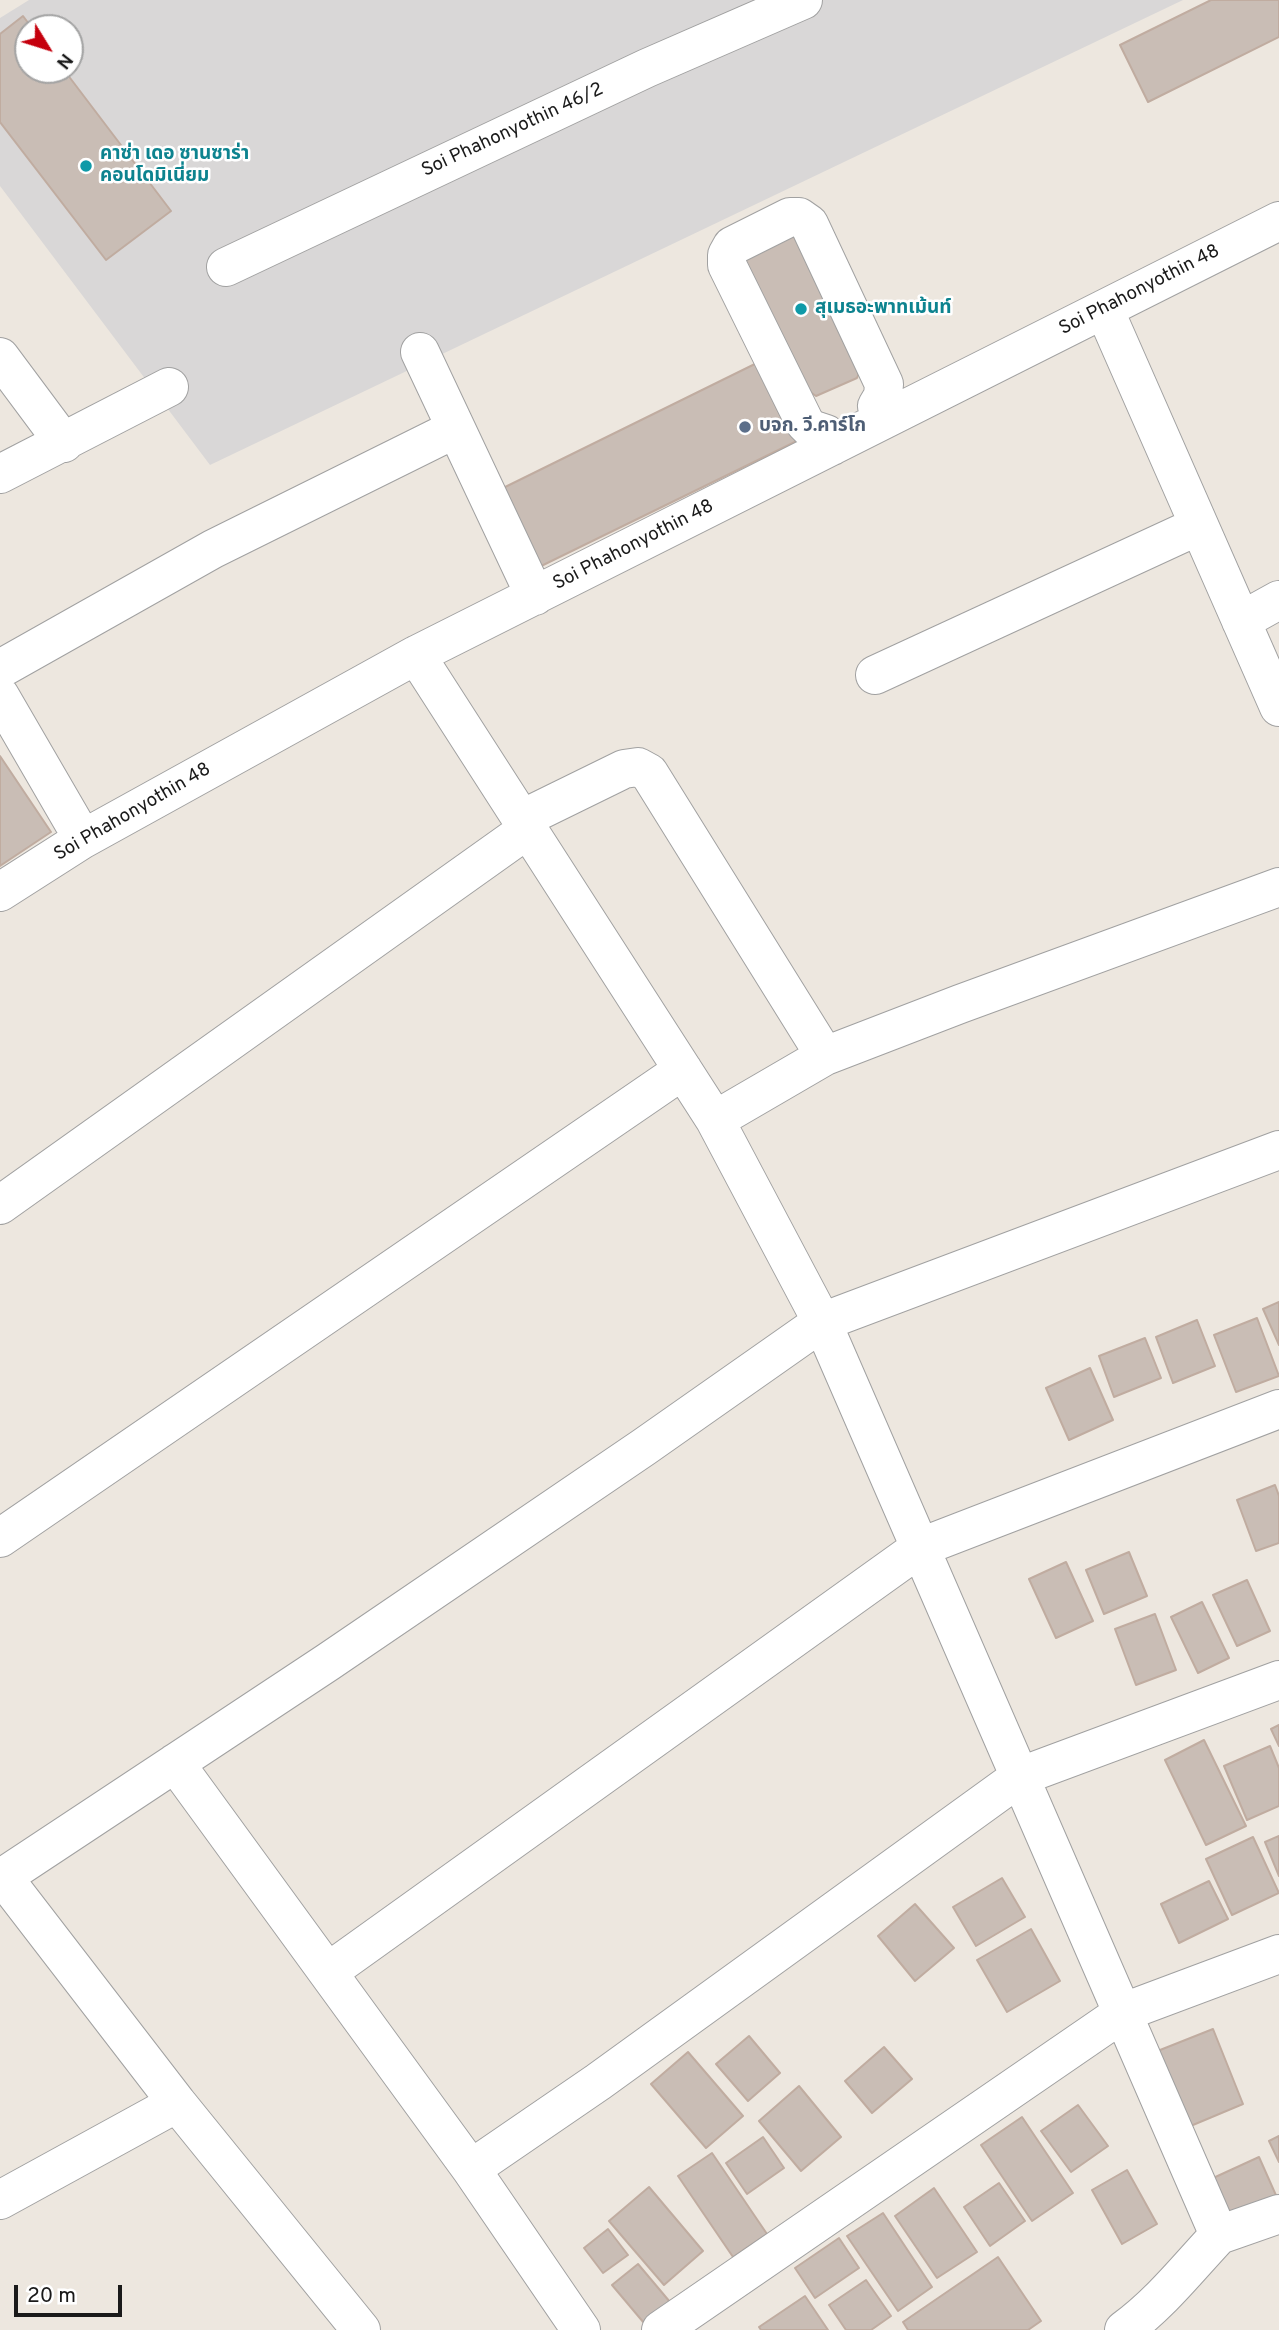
<!DOCTYPE html>
<html>
<head>
<meta charset="utf-8">
<style>
  body { margin:0 }
  #map { position:relative; width:1279px; height:2330px; overflow:hidden; background:#ede7df; font-family:Overpass,sans-serif }
  canvas { display:block }
  .north { position:absolute; left:14px; top:14px; width:70px; height:70px; box-sizing:border-box; background:#fff; border:2px solid #a3a3a3; border-radius:50%; rotate:128deg; font-size:19px; font-weight:700; line-height:28px; text-align:center; color:#1a1a1a }
  .north::after { content:''; display:block; margin:auto; width:24px; height:32px; background:#c5000d; clip-path:polygon(50% 0,100% 100%,50% 72%,0 100%) }
  .scale { position:absolute; left:14px; top:2285px; width:108px; height:32px; box-sizing:border-box; border:4px solid #1a1a1a; border-top:0; padding-left:9px; font-size:21px; line-height:24px; white-space:nowrap; color:#1a1a1a; -webkit-text-stroke:5px #fff; paint-order:stroke }
</style>
</head>
<body>
<div id="map">
<canvas width="1279" height="2330"></canvas>
<div class="north">N</div>
<div class="scale">20 m</div>
</div>
<script>
const context = document.querySelector('canvas').getContext('2d');
context.lineJoin = 'round';
function fillPath(path, color) {
  context.fillStyle = color;
  context.fill(path, 'evenodd');
}
function strokePath(path, color, width, dash) {
  context.strokeStyle = color;
  context.lineWidth = width;
  context.lineCap = dash ? 'butt' : 'round';
  context.setLineDash(dash || []);
  context.stroke(path);
}
function write(font, color, halo, rows, align = 'center') {
  context.font = font + ' Overpass,"Noto Sans Thai",sans-serif';
  context.lineWidth = 5;
  context.setLineDash([]);
  context.textBaseline = 'middle';
  context.strokeStyle = halo;
  context.fillStyle = color;
  for (const [text, x, y, turn = 0] of rows) {
    context.save();
    context.translate(x, y);
    context.rotate((+turn || 0) * Math.PI / 180);
    context.textAlign = isNaN(turn) ? turn : align;
    if (halo) context.strokeText(text, 0, 0);
    context.fillText(text, 0, 0);
    context.restore();
  }
}
const residential = new Path2D(`
  M29,0H1183L210,465L0,186V18ZM28,28H70V70H28Z`);
const building = new Path2D(`
  M1211,0H1279V37L1148,102L1120,45Z
  M23,16L32,28H28V70H64L171,211L106,260L0,122V34Z
  M796,230L864,360L857,378L816,396L806,389L738,259Z
  M765,359L803,438L533,570L495,492Z
  M0,756L51,832L0,866Z
  M1279,1302V1345L1263,1309Z
  M1257,1318L1279,1376L1236,1392L1214,1335Z
  M1197,1320L1215,1366L1173,1383L1156,1337Z
  M1145,1338L1161,1378L1114,1397L1099,1356Z
  M1090,1368L1113,1420L1069,1440L1046,1388Z
  M1275,1485L1279,1496V1543L1256,1551L1237,1500Z
  M1129,1552L1147,1596L1104,1614L1086,1570Z
  M1066,1562L1093,1621L1056,1638L1029,1579Z
  M1247,1580L1270,1631L1237,1646L1213,1595Z
  M1202,1602L1229,1658L1198,1673L1171,1617Z
  M1155,1614L1176,1670L1136,1685L1115,1629Z
  M1279,1725V1746L1271,1729Z
  M1204,1740L1246,1826L1206,1845L1165,1760Z
  M1270,1746L1279,1768V1806L1247,1820L1224,1766Z
  M1279,1836V1876L1265,1842Z
  M1253,1837L1279,1893L1232,1915L1206,1859Z
  M1002,1878L1025,1917L976,1946L953,1907Z
  M1209,1881L1228,1919L1179,1943L1161,1904Z
  M915,1904L954,1948L915,1981L878,1936Z
  M1031,1929L1060,1981L1007,2012L977,1960Z
  M1213,2029L1243,2104L1181,2130L1150,2054Z
  M749,2036L780,2073L748,2101L716,2064Z
  M884,2047L912,2079L872,2113L845,2081Z
  M688,2052L743,2116L706,2148L651,2084Z
  M799,2086L841,2137L801,2171L759,2121Z
  M1078,2105L1108,2146L1071,2172L1041,2131Z
  M1022,2117L1073,2193L1032,2221L981,2145Z
  M1279,2136V2162L1269,2141Z
  M763,2137L784,2168L747,2194L726,2163Z
  M712,2153L767,2234L733,2257L678,2176Z
  M1259,2157L1279,2202L1231,2224L1211,2179Z
  M1127,2170L1157,2224L1122,2244L1092,2190Z
  M999,2183L1025,2221L990,2246L964,2207Z
  M649,2187L703,2251L664,2285L609,2221Z
  M934,2188L977,2252L937,2278L895,2216Z
  M883,2213L932,2287L898,2311L847,2236Z
  M608,2229L628,2255L603,2273L584,2248Z
  M839,2238L859,2268L815,2298L795,2268Z
  M998,2257L1041,2321L1028,2330H908L903,2322Z
  M638,2264L670,2302L644,2323L612,2285Z
  M866,2280L891,2316L871,2330H846L829,2305Z
  M805,2296L828,2330H761L759,2327Z`);
const minor = new Path2D(`
  M226,267L647,68L803,0
  M1104,309L1279,707
  M420,352L535,596
  M0,357L64,443
  M832,446L826,434L811,429L805,423L727,265V255L732,246L790,217H799L809,224L884,384L883,396L877,406L883,420
  M0,474L169,387
  M1241,621L1279,600
  M416,655L715,1120L822,1322L1219,2235L1279,2214
  M0,669L213,549L455,429
  M875,675L1198,526
  M0,696L83,839
  M522,819L624,769L638,767L649,773L825,1056
  M0,892L83,839L416,655L1279,221
  M715,1120L825,1056L960,1004L1279,887
  M0,1205L528,829
  M0,1538L683,1070
  M175,1763L471,2169L581,2330
  M3,1877L177,2103L361,2330
  M0,1879L328,1662L644,1447L822,1322L1279,1150
  M328,1972L921,1547L1279,1409
  M471,2169L598,2082L1021,1776L1279,1680
  M0,2200L177,2103
  M661,2330L1124,2012L1279,1954
  M1124,2330C1161,2303 1188,2268 1219,2235`);
const markers = [
  [86,166,7,"#0f9aa8"],
  [801,309,7,"#0f9aa8"],
  [745,427,7,"#5c6f8a"]
];
const streetNames = [
  ["Soi Phahonyothin 46/2",513,131,-25],
  ["Soi Phahonyothin 48",1140,291,-27],
  ["Soi Phahonyothin 48",634,546,-27],
  ["Soi Phahonyothin 48",133,813,-30]
];
const cultureNames = [
  ["คาซ่า เดอ ซานซาร่า",100,155],
  ["คอนโดมิเนี่ยม",100,177],
  ["สุเมธอะพาทเม้นท์",815,309]
];
const serviceNames = [
  ["บจก. วี.คาร์โก",759,427]
];
fillPath(residential, '#d9d7d7');
fillPath(building, '#c9bdb5');
strokePath(building, '#c0aca0', 2);
strokePath(minor, '#a1a1a1', 40);
strokePath(minor, '#fff', 38);
for (const [x, y, r, color] of markers) {
  const dot = new Path2D();
  dot.arc(x, y, r, 0, 2 * Math.PI);
  context.fillStyle = color;
  context.fill(dot);
  strokePath(dot, '#fff', 2.5);
}
write('19px', '#1a1a1a', '#fff', streetNames);
write('bold 19px', '#0d838f', '#fff', cultureNames, 'left');
write('bold 19px', '#4e5e75', '#fff', serviceNames, 'left');
</script>
</body>
</html>
